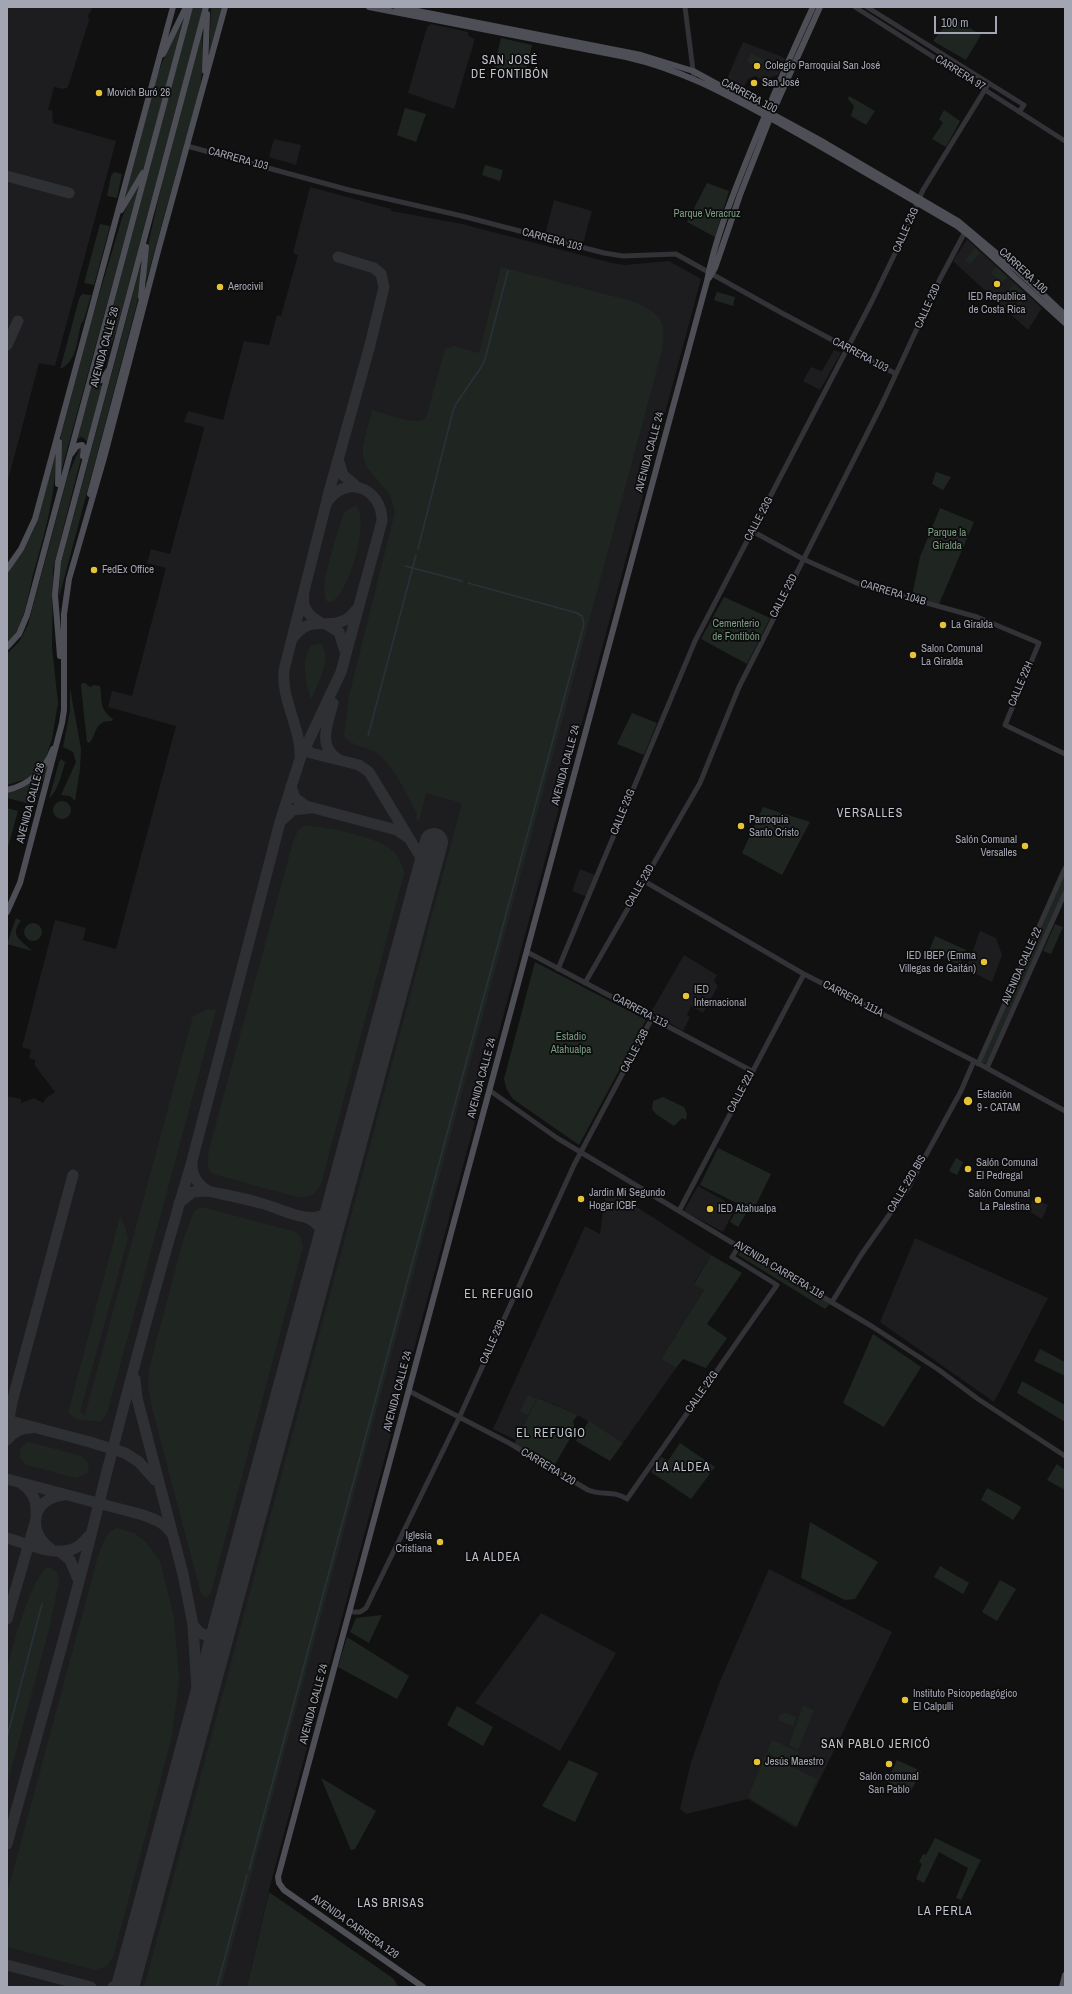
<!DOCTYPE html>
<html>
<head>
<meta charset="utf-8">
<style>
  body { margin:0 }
  #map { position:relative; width:1072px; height:1994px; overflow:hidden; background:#111112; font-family:"Archivo Narrow",sans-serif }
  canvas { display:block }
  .frame { position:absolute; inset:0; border:8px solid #a3a5b2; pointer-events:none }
  .scale { position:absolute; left:934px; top:16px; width:63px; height:18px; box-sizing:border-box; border:2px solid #a3a5b2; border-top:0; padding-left:5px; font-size:12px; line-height:14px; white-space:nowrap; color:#a3a5b2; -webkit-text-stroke:3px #0c0c0d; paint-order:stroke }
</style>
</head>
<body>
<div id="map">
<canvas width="1072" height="1994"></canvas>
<div class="frame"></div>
<div class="scale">100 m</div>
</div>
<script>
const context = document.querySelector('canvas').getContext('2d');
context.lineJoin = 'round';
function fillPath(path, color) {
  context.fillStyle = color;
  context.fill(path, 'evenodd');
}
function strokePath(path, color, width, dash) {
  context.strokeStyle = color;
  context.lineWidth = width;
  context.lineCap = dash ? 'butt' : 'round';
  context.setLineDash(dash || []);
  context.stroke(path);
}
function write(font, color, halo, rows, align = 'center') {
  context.font = font + ' "Archivo Narrow",sans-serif';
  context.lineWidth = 3.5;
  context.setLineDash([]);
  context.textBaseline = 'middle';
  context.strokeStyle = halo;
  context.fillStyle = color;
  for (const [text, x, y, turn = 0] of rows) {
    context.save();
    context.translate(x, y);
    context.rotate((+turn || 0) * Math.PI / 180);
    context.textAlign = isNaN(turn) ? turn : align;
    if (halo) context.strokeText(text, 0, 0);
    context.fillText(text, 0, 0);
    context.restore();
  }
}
const built = new Path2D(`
  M7,7H93L88,16L89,20L68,87L64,89L54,87L48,110H52L53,123L116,141L55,366L39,363L7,484Z
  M431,24L468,32V35L474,39V42L454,109L408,93L427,27Z
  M743,42L785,58L778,75L762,80L755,76L748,79L744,87L738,89L725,83Z
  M274,139L301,145L296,165L269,157Z
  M310,187L391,209V211L462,224L612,263L625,265L669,261L701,279L271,1882L247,1987H7V1096L21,1099V1103L34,1098L43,1103L46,1098L55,1092L35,1066V1060L29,1058L31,1050L22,1047L55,920L86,928L83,940L116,949L176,726L108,707L112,691L132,696L166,568L147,563L151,549L170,554L204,429V427L184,422L188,411L223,420L244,341L269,345L277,315L281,316L298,255L293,253Z
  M554,200L592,211L583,244L549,235L546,231Z
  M967,239L1042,308L1028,330L953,261Z
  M834,350L841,353L820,390L803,381L811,367L822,371Z
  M580,869L595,875L587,897L572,891Z
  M980,931L996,938L1002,955L992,982L966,969Z
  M684,955L717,975L714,981L718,986L703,1013L691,1006L687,1015L690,1017L683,1031L651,1012Z
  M698,1186L736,1207L723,1232L684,1211Z
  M606,1187L711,1255L694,1283L704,1290L661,1359L676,1368L623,1443L578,1415L539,1398L516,1440L493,1429L585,1226L600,1234Z
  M1033,1199L1048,1205L1042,1219L1028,1211Z
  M915,1238L1048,1298L994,1402L880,1322Z
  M769,1569L892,1632L796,1828L748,1799L686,1814L680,1809L691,1762L720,1681Z
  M541,1613L616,1653L560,1751L475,1703Z`);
const green = new Path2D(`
  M193,7H203L117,328L100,376L98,378L97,376L111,313Z
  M211,7H222L209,55Z
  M952,17L981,35L966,60L933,41Z
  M184,19L144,168L123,200L158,73L166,53Z
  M202,29L203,64L200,88L146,281V254L165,170Z
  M501,38L532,45L524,79L493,71Z
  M751,53L764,60L760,68L747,62Z
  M849,96L875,111L866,125L851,116L854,106L848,99Z
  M405,108L426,114L416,142L397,135Z
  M944,110L960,121L946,147L932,139L943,123L939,119Z
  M485,165L503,170L500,181L482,175Z
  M114,172L122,174L117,198L107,196L111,176Z
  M140,183L61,472V435L91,322L122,218L129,201Z
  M707,183L729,191L715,237L687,222Z
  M100,224L110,226L94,285L84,283Z
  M975,248L980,253L970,264L965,260Z
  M141,264L140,289L136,307L59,598L60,567Z
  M501,267L635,302C664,316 667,323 661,354L221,1987H144L462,803L426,793L419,821L416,819L417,813C407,796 396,770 382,757C371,746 353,748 344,736L349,696L395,512L390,495L367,467L363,455V445L372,410C384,413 417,427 426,418L445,349L454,346L479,353Z
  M996,267L1007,277L1002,283L991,273Z
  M1014,284L1027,296L1020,304L1007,292Z
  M717,292L735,297L733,306L714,300Z
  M82,294L91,295L84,320L81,324C77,340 77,362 60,369L79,299Z
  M92,381L97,386L103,385L88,442L82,437L76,439Z
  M80,448L82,449V454L53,569L52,647L58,703L52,739L44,763L29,778L7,785V654L19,642L28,625L68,475Z
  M56,453C56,496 44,535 33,575C27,601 24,625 7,646V572L23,552L35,527Z
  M936,472L951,477L943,490L932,484Z
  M355,506L357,507C369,524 349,594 331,602H328C316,592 339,530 343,515L347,510Z
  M940,508L974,522L939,604L912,596L920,557Z
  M724,597L770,618L747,664L701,639Z
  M320,643C334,654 317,686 311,699C306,682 300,662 311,646Z
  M82,683H85L90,687L94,685L100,686C103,701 98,708 113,719L112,721C93,721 98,734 89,743L87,742L81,686Z
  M70,688L81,749L80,769L75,801L70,796L61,795L76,762L73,752L63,747L70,711Z
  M632,713L657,723L644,755L617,744Z
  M54,756L42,782L35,805L7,798V793C29,790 43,773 54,756Z
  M61,759L65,762C62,774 58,790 49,799L59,762Z
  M53 810a9 9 0 1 1 18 0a9 9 0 1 1-18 0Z
  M763,807L810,822L782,875L742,853Z
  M7,808L18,811L7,851Z
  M305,826C325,826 372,836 389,848C396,853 404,865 404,874L321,1184L314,1194L301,1198L213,1174C204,1166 209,1152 211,1142L293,842L298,830Z
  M1065,872V889L986,1064L981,1062Z
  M16,918L21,921C8,936 23,941 32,951L7,944Z
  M24 932a9 9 0 1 1 18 0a9 9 0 1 1-18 0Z
  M1055,924L1063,927L1051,954L1043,951Z
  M935,936L966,950L960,965L929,951Z
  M535,962L646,1020L579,1145L513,1099L507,1090L504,1079Z
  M208,1009L216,1010L108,1410L105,1417L99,1422L77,1419L68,1413L120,1217L125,1227L128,1238L80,1412L85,1415L193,1016Z
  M663,1097L684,1107L687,1114L686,1120L682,1118L674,1126L656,1114L652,1109L653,1101Z
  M718,1148L771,1174L753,1211L700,1185Z
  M956,1158L963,1162L957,1175L949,1171Z
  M201,1207L293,1231L300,1236L303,1247L211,1592L207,1597L203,1595L200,1590L152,1408L148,1384L150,1365L184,1237L194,1212Z
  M738,1207L747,1212L738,1227L730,1222Z
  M741,1251L830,1304L825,1309L738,1255Z
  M711,1255L742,1273L707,1324L727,1338L706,1368L683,1359L676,1368L661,1359L704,1290L694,1284Z
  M873,1334L921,1367L884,1427L843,1403Z
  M1040,1349L1065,1362V1376L1034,1361Z
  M1022,1381L1065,1405V1422L1017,1393Z
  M528,1395L536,1399L528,1415L520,1411Z
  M538,1398L578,1415L573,1421L575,1430L554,1466L514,1444Z
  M589,1421L623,1443L610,1461L576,1441Z
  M28,1442L82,1456L89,1464L87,1474L76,1478L27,1465C17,1459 18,1447 28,1442Z
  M680,1443L715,1467L691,1499L651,1472L661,1457L668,1461Z
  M1057,1464L1065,1470V1490L1047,1480Z
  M987,1488L1020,1506L1021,1508L1013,1520L981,1500Z
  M810,1522L878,1562L855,1599L845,1600L801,1578Z
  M117,1528L134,1533L147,1543L160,1561L174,1617L179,1680L172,1736L113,1957L107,1966L95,1970L7,1947V1894L93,1575C97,1562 103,1531 117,1528Z
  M940,1566L969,1583L963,1594L934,1577Z
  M48,1567L57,1572L59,1582L48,1633L7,1785C7,1748 5,1711 7,1674C8,1657 33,1573 48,1567Z
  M1000,1580L1016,1589L997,1621L982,1612Z
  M382,1615L369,1643L350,1632L356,1618Z
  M347,1637L409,1676L397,1699L338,1667Z
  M457,1706L493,1727L483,1746L447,1725Z
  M803,1706L814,1710L798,1750L789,1745Z
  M786,1713L796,1717L793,1726L779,1720V1715Z
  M772,1740L799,1752L794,1767L767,1752Z
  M766,1754L817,1779L797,1826L748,1797Z
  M569,1760L598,1773L575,1822L542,1806Z
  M897,1760L921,1771L910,1793L887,1781Z
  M321,1778L376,1811L355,1849L351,1850Z
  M935,1838L981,1860L961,1900L956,1898L968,1868L939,1852L924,1883L916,1879L922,1864L919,1862L923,1854L926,1855Z
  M269,1892L394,1979L398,1987H247Z`);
const stream = new Path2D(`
  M418,549L453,411L456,404L482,366L485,359L508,271
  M405,566L462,581
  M368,736L416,555
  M7,1737L42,1604
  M249,1870L584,624L582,616L577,613L468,583
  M217,1987L247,1875`);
const taxiway = new Path2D(`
  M7,176L69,193
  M7,345L18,321
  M339,462L343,475L357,487
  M327,499L370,345L384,287L381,274L374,268L338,257
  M304,597C301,609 312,618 321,623
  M326,624L339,632L345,651
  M293,638C313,609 335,638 356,610
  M333,703C328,722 317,747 338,759
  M301,744L311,753L359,765L369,772L423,861L425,870L424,879
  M291,786L295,798L306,806L397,830L407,837
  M280,822L293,810L310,808
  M192,1164C192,1176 198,1185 208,1191C225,1195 243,1198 260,1203C278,1207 298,1220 317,1217C328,1215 332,1209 337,1200
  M179,1203L193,1192L208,1191
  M305,1217C319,1222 325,1232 325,1246
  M135,1379L137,1398L183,1574L193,1625L197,1690L192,1739
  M7,1420L90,1442L125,1453L139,1462L155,1480
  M7,1430L12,1402L73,1175
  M7,1440C13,1432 21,1428 31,1428
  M7,1479L143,1515C154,1519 165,1523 171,1533
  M22,1484C33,1491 37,1502 36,1514
  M7,1538C26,1543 55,1558 75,1548C81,1545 85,1540 89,1536
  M51,1549C26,1532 32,1498 64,1495
  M59,1551L70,1560L78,1579
  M7,1619L36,1519
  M193,1625C207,1643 214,1635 224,1619
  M7,1844C35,1741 65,1639 91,1535C122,1410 155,1285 192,1161L280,822L300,759L341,672L382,521C382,487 344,473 326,504L284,670C281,701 302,729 300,759
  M7,1965L91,1987
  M113,1987L120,1982L129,1971`);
const runway = new Path2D(`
  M125,1987L434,842`);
const minor = new Path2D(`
  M685,7L694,78
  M855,7L1065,141
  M867,7L1024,105L1019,112
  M187,146L349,190L462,216L604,253L623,256L676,254L780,312L896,374
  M752,531L803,559L859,584L977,617L1039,643L1005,725L1065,754
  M644,881L802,973L974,1061L1065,1111
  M527,952L752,1071
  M558,969L695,641L872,301L900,243L923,190L989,83
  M585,983L700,783L739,687L882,404L940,279L966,230
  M978,1064L1065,868
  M987,1068L1065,893
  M489,1090L557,1138L873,1327L939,1370L978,1399L1065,1456
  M679,1211L804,974
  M832,1302L861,1255L908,1188L961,1091L974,1061
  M409,1391L509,1443L588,1490C602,1496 614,1490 627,1499L777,1285L732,1257L739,1246
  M350,1612H360L366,1608L459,1418L574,1165L652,1018`);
const major = new Path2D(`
  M369,7L626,57C684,70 729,96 781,124C840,157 898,192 957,226L972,238L1065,323
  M397,7L641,55L693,71L825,143L958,221L1020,273L1065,315
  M163,54L186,7
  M205,71L207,14
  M121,210L143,173
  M709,278L715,268L740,195L770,118L820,7
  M141,297L146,247
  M97,369L95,377L97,381L102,380L108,371
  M71,454L77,446L82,445L84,448L83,456
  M58,484L59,442
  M90,494L143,295
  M7,569L21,549L35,519L173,7
  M7,647L19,634L27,615L190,7
  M60,656L55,595L58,562L206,7
  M7,790C29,785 45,770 53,749
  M7,912L20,883L62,723L64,710V614L69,579L104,458L158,251L225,7
  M423,1987L284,1890L279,1883L278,1877L660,455L707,281C715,239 732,197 748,157C768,107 790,57 813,7
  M1062,1987L1065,1975`);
const markers = [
  [757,66,4,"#e6c235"],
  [754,83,4,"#e6c235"],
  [99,93,4,"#e6c235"],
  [997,284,4,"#e6c235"],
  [220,287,4,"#e6c235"],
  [94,570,4,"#e6c235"],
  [943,625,4,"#e6c235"],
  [913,655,4,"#e6c235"],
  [741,826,4,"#e6c235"],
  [1025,846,4,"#e6c235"],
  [984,962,4,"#e6c235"],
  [686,996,4,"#e6c235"],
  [968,1101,5,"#e6c235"],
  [968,1169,4,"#e6c235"],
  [581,1199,4,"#e6c235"],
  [1038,1200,4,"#e6c235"],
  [710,1209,4,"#e6c235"],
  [440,1542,4,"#e6c235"],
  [905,1700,4,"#e6c235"],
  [757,1762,4,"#e6c235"],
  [889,1764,4,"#e6c235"]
];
const poiNames = [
  ["Colegio Parroquial San José",765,66],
  ["San José",762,83],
  ["Movich Buró 26",107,93],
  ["Aerocivil",228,287],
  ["IED Republica",997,297,"center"],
  ["de Costa Rica",997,310,"center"],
  ["FedEx Office",102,570],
  ["La Giralda",951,625],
  ["Salon Comunal",921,649],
  ["La Giralda",921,662],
  ["Parroquia",749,820],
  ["Santo Cristo",749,833],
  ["Salón Comunal",1017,840,"right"],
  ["Versalles",1017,853,"right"],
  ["IED IBEP (Emma",976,956,"right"],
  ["Villegas de Gaitán)",976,969,"right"],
  ["IED",694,990],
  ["Internacional",694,1003],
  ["Estación",977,1095],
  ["9 - CATAM",977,1108],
  ["Salón Comunal",976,1163],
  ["El Pedregal",976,1176],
  ["Jardin Mi Segundo",589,1193],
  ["Hogar ICBF",589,1206],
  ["Salón Comunal",1030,1194,"right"],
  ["La Palestina",1030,1207,"right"],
  ["IED Atahualpa",718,1209],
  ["Iglesia",432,1536,"right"],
  ["Cristiana",432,1549,"right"],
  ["Instituto Psicopedagógico",913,1694],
  ["El Calpulli",913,1707],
  ["Jesús Maestro",765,1762],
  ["Salón comunal",889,1777,"center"],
  ["San Pablo",889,1790,"center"]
];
const streetNames = [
  ["CARRERA 97",960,73,32],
  ["CARRERA 100",749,96,28],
  ["CARRERA 103",238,159,15],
  ["CALLE 23G",906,230,-66],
  ["CARRERA 103",552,240,15],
  ["CARRERA 100",1023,271,43],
  ["CALLE 23D",928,306,-66],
  ["AVENIDA CALLE 26",105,347,-75],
  ["CARRERA 103",860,355,28],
  ["AVENIDA CALLE 24",650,452,-75],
  ["CALLE 23G",759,519,-62],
  ["CARRERA 104B",893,593,16],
  ["CALLE 23D",784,596,-63],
  ["CALLE 22H",1021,684,-67],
  ["AVENIDA CALLE 24",566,765,-75],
  ["AVENIDA CALLE 26",31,803,-75],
  ["CALLE 23G",623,812,-68],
  ["CALLE 23D",640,886,-60],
  ["AVENIDA CALLE 22",1022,966,-66],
  ["CARRERA 111A",853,999,27],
  ["CARRERA 113",640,1011,28],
  ["CALLE 23B",635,1051,-62],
  ["AVENIDA CALLE 24",482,1078,-75],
  ["CALLE 22J",741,1092,-62],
  ["CALLE 22D BIS",907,1184,-59],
  ["AVENIDA CARRERA 116",779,1270,31],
  ["CALLE 23B",493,1342,-66],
  ["AVENIDA CALLE 24",398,1391,-75],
  ["CALLE 22G",702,1392,-55],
  ["CARRERA 120",548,1467,31],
  ["AVENIDA CALLE 24",314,1704,-75],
  ["AVENIDA CARRERA 129",355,1927,35]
];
const parkNames = [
  ["Parque Veracruz",707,214],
  ["Parque la",947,533],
  ["Giralda",947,546],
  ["Cementerio",736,624],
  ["de Fontibón",736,637],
  ["Estadio",571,1037],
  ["Atahualpa",571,1050]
];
const neighbourhoodNames = [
  ["SAN JOSÉ",510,61],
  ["DE FONTIBÓN",510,75],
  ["VERSALLES",870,814],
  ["EL REFUGIO",499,1295],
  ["EL REFUGIO",551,1434],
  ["LA ALDEA",683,1468],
  ["LA ALDEA",493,1558],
  ["SAN PABLO JERICÓ",876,1745],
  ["LAS BRISAS",391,1904],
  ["LA PERLA",945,1912]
];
fillPath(built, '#1d1d1f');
fillPath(green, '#1f2621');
strokePath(stream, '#2b313a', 1.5);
strokePath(taxiway, '#2f3033', 11);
strokePath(runway, '#2f3033', 28);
strokePath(minor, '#323237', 5);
strokePath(major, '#4e4f56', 6);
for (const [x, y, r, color] of markers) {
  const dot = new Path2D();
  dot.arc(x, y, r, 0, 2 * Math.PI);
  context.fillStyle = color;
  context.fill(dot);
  strokePath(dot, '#0c0c0d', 1.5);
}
write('11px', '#a3a5b2', '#0c0c0d', poiNames, 'left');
write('11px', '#a3a5b2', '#0c0c0d', streetNames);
write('11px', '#7b9c81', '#0c0c0d', parkNames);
context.letterSpacing = '1px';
write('12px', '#c3c5ce', '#0c0c0d', neighbourhoodNames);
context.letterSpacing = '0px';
</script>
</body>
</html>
